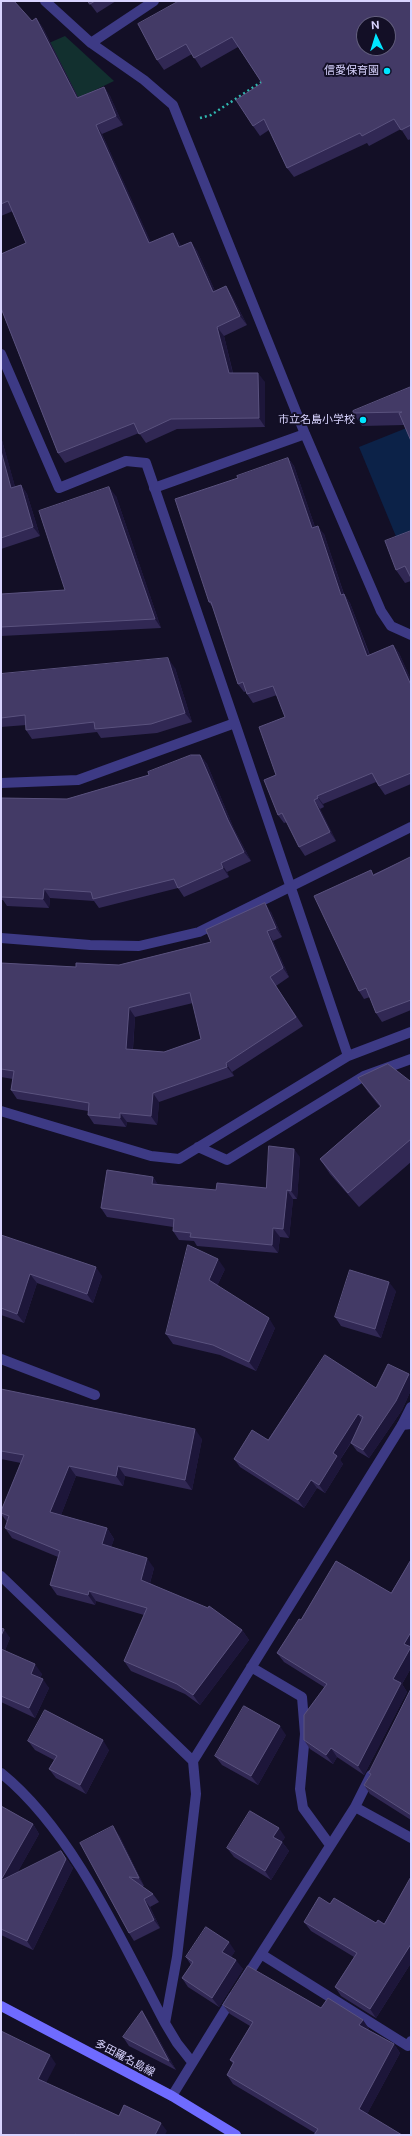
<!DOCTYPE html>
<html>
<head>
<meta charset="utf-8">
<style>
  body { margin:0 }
  #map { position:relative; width:412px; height:2136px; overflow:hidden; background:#130f26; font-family:"Public Sans",sans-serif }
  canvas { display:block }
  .frame { position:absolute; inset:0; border:2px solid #d9d4ff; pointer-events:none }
  .north { position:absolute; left:356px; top:16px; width:40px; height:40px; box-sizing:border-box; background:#130f26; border:1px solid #625e7d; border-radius:50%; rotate:356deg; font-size:11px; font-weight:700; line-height:16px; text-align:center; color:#d9d4ff }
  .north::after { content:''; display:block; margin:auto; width:14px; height:18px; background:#00e5ff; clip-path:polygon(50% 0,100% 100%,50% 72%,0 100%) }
</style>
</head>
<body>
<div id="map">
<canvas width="412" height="2136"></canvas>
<div class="frame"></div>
<div class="north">N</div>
</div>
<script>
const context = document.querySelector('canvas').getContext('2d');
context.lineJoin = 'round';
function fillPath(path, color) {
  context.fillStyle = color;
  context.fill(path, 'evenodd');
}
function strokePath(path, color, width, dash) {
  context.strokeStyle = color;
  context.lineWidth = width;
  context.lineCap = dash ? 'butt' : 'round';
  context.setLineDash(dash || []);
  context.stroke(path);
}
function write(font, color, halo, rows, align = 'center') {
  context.font = font + ' "Public Sans","Noto Sans JP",sans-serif';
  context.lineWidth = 4;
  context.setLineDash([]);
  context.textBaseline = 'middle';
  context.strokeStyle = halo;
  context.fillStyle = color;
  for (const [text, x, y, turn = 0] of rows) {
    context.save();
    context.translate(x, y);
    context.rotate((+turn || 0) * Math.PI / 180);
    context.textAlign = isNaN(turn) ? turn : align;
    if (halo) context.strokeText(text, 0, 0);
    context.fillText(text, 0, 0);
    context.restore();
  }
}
const green = new Path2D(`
  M65,36L114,81L26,123L1,64Z`);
const water = new Path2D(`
  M409,427L411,432V548L402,551L359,447Z`);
const path = new Path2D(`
  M200,118L211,115L263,81`);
const lane = new Path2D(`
  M1,1359L95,1395
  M402,1425L411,1407`);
const street = new Path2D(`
  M45,1L91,43L144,80L173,105L305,434L381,611L391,626L411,635
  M91,43L154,1
  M1,354L59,488L126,461L146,463L235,723L78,780L1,783
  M154,488L305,434
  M235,723L348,1056
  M1,938L90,945L139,946L199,932L411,827
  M1,1111L151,1156L179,1159L348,1056L411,1032
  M198,1147L227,1160L364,1076L411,1059
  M1,1576L193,1761
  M251,1667L302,1697L305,1734L300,1789L303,1808L330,1845
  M1,1773C73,1831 122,1942 165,2023
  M355,1807L411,1838
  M261,1954L408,2046L411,2041
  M245,1979L355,1807L371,1775
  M192,2062L177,2043L165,2023L177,1957L196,1794L193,1761L402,1425L411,1424
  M172,2096L233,1997`);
const secondary = new Path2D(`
  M1,2006L172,2096L236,2135`);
const wall = new Path2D(`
  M1,1L32,21L36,18L43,28L78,97L104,87L110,96L123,125L102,134L151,243L179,242L181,246L191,242L197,251L215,291L226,286L232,296L247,325L224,336L233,373L265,382V427L177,429L146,443L139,433L65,463L58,453L2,311H1V254L26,243L13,211L1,216Z
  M88,1H116L97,13Z
  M179,1H411V139L408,140L401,129L369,146L367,143L294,177L287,168L269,130L260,136L253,126L262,83L238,47L201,68L192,54L164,70L157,60Z
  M411,387L404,425L362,426L353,413Z
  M1,437L15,487L21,485L27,494L40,536L1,549Z
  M288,458L294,466L315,527L324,534L344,594L350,603L370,655L393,645L399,653L411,680V784L385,795L376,782L323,804L324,807L320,809L336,841L305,856L299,847L287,822L284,823L278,815L276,775L285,717L277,695L253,703L247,694V691L244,692L238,684L213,608L209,602L238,478Z
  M116,496L161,628L1,636V594L65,590Z
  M411,531V581L405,583L396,570Z
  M175,668L192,722L157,733L101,738L97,732L32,739L26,730V725L1,727V674Z
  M200,755L207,764L234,829L251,861L227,872L229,877L184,897L178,888L99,908L94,901L50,898L49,908L7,906L3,900H1V798L67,799L149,775Z
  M411,857V1010L382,1022L376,1013L370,997L364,999L359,991L374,874Z
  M271,912L282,937L273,941L289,977L276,986L303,1026L232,1072L234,1076L159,1102L157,1125L127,1122L126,1127L94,1124L88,1115V1111L17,1099L11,1090L13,1079L1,1077V963L76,967L119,965L211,942ZM193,1003L201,1039L164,1052L133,1049L135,1017Z
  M358,1078L410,1081L411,1080V1162L359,1207L330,1174L320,1159L380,1107L368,1092Z
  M300,1157L297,1199H293L289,1238L280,1237L278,1253L197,1246L194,1241L179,1240L173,1231V1227L107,1217L101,1208L153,1177L158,1185L216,1190L266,1188Z
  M1,1235L102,1276L93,1303L37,1283L24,1323L1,1315Z
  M225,1269L217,1286L275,1328L256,1371L220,1355L173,1344L166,1334Z
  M396,1291L381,1338L341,1326L335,1317Z
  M409,1374L411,1377V1390L402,1410L369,1458L357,1451L351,1443L340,1460L343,1464L325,1493L317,1488L304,1508L240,1467L234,1459L268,1440L376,1388Z
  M1,1389L202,1439L192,1490L125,1476L123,1486L76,1476L61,1515L107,1528L114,1539L111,1547L154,1568L150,1583L242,1630L249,1640L200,1705L185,1694L131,1671L124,1661L144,1615L96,1601L95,1605L57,1595L50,1585L58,1557L12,1538L5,1528L7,1522L1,1514V1511L21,1463L1,1459Z
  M411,1560V1668L402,1684L407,1692L364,1775L337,1757L333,1764L310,1749L304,1740L324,1687L284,1662L277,1653L301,1620L391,1593Z
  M1,1628L10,1638L5,1650L42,1674L40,1678L49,1688L35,1718L1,1702Z
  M411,1689V1820L370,1794L364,1785L370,1775L369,1773Z
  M286,1735L258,1785L222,1765L215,1756Z
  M28,1741L109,1750L86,1794L56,1778L49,1769L54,1760L35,1750Z
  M1,1806L33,1824L39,1834L17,1873L61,1851L73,1868L33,1950L1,1935Z
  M119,1835L144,1886H141L153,1894L159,1902L150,1907L160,1928L134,1941L129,1933Z
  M285,1837L282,1842L289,1851L271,1880L234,1857L227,1848Z
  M411,1877V1963L376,2018L341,1996L335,1987L354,1957L311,1931L304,1922L330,1904L376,1923L384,1924Z
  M235,1951L231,1957L243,1969L219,2007L188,1987L182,1978L191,1965L186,1957Z
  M223,2005L321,2008L363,2020L369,2029L368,2030L394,2044L400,2053L367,2114L315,2133L233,2084L227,2075L233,2064L230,2060L250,2026L230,2014Z
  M142,2011L148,2020L176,2070L129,2046L123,2037Z`);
const shadedWall = new Path2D(`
  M36,18L43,28L83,107L77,98Z
  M104,87L110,96L123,125L116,116Z
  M96,125L102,134L156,253L149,243Z
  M173,233L179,242L186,257L179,247Z
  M191,242L197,251L220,302L213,292Z
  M226,286L232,296L247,325L240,316Z
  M217,327L224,336L235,383L229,373Z
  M258,373L265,382V427L259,418Z
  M1,437L18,497L11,488L1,451Z
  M288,458L294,466L318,536L312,528Z
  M21,485L27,494L40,536L33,527Z
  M109,487L116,496L161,628L155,619Z
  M318,526L324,534L347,604L341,595Z
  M344,594L350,603L373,665L367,656Z
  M393,645L399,653L411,680V685Z
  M168,658L175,668L192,722L185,713Z
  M200,755L207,764L234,829L251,861L244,852L228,820Z
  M317,796L323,804L324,807L318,798Z
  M314,800L320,809L336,841L330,832Z
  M221,863L227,872L229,877L223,868Z
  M44,889L50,898L49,908L43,899Z
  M265,903L271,912L282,937L276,928Z
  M267,931L273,941L289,977L283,968Z
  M129,1008L135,1017L132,1058L126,1049Z
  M226,1063L232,1072L234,1076L227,1067Z
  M153,1093L159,1102L157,1125L151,1116Z
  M120,1113L127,1122L126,1127L120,1118Z
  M294,1149L300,1157L297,1199L291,1191Z
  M153,1177L159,1186L152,1184Z
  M287,1190L293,1199L289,1238L283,1229Z
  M273,1228L280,1237L278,1253L272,1245Z
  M218,1259L225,1269L215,1290L209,1280Z
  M96,1267L102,1276L93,1303L87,1294Z
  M30,1274L37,1283L24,1323L17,1314Z
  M389,1282L396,1291L381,1338L375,1329Z
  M269,1318L275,1328L256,1371L249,1362Z
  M409,1374L411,1377V1390L402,1410L369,1458L363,1450Z
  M358,1414L363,1422L340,1460L343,1464L325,1493L319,1485L333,1453Z
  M195,1429L202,1439L192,1490L185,1480Z
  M69,1466L76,1476L58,1523L50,1512Z
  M118,1466L125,1476L123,1486L116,1476Z
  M311,1480L317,1488L304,1508L298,1500Z
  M107,1528L114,1539L109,1554L102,1544Z
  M147,1558L154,1568L148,1590L141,1580Z
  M89,1591L96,1601L95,1605L88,1595Z
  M4,1629L10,1638L3,1656L1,1653V1636Z
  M242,1630L249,1640L200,1705L193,1695Z
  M411,1632V1668L402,1684L407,1692L364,1775L358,1766L393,1679L404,1644Z
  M35,1664L42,1674L38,1683L31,1674Z
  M43,1679L49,1688L35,1718L29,1708Z
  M280,1726L286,1735L258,1785L251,1776Z
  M103,1740L109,1750L86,1794L80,1785Z
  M331,1748L337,1757L333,1764L326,1755Z
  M33,1824L39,1834L7,1891L1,1883V1880Z
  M113,1826L119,1835L144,1886L139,1878Z
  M279,1828L285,1837L280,1846L273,1837Z
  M282,1842L289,1851L271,1880L265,1871Z
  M61,1851L73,1868L33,1950L27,1941Z
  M144,1899L150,1907L160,1928L154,1920Z
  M229,1942L235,1951L229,1961L222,1952Z
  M411,1944V1963L376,2018L370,2009Z
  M236,1960L243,1969L219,2007L212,1998Z
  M142,2011L148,2020L176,2070L169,2061Z
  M363,2020L369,2029L365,2035L359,2025Z
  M394,2044L400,2053L365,2118L359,2109Z
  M50,2055L56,2064L44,2087L38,2079Z
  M161,2123L167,2131L165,2135H155Z`);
const building = new Path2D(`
  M1,1H14L32,21L36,18L77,98L104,87L116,116L96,125L149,243L173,233L179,247L191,242L213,292L226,286L240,316L217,327L229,373H258L259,418L171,419L139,434L134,423L58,453L1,308V254L26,243L8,201L1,204Z
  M88,1H95L90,4Z
  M179,1H411V125L401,130L394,119L362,136L360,133L287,168L264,119L253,126L236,100L262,83L232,37L194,58L186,44L157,60L138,24ZM364,24H388V48H364Z
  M411,387V441L399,413L402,412L353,413V411Z
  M1,451L11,488L21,485L33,527L1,538Z
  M288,458L312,528L318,526L341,595L344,594L367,656L393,645L411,685V773L379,786L372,773L317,796L318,798L314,800L330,832L299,847L282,813L278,815L264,780L276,775L259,727L285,717L273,686L247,694L243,682L238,684L211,602H209L175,499L238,478L237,476Z
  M109,487L155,619L1,627V594L65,590L39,511Z
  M411,531V578L405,566L396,570L385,541Z
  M168,658L185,713L151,724L95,729L94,722L26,730L25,715L1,718V674Z
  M191,755H200L228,820L244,852L221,863L223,868L178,888L174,879L93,899L91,892L44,889L43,899L1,897V798L67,799L149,775L148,772Z
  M411,857V1000L376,1013L366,988L359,991L314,896L371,870L373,875Z
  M265,903L276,928L267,931L283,968L270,977L296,1017L226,1063L227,1067L153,1093L151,1116L120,1113V1118L88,1115L89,1103L11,1090L14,1071L1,1069V963L76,967V963L119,965L211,942L206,930ZM190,993L201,1039L164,1052L126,1049L129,1008Z
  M388,1064L410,1081L411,1080V1139L348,1193L320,1159L381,1106L358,1078Z
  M269,1146L294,1149L291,1191L287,1190L283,1229L273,1228L272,1245L190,1237L191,1233L173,1231L174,1219L101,1208L107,1170L153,1177L152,1184L216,1190L217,1183L266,1188Z
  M1,1235L96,1267L87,1294L30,1274L17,1314L1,1308Z
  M188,1245L218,1259L209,1280L269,1318L249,1362L213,1345L166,1334Z
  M350,1270L389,1282L375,1329L335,1317Z
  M325,1355L376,1388L388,1364L409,1374L396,1401L363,1450L351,1443L363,1417L358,1414L333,1453L337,1456L319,1485L311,1480L298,1500L234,1459L252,1430L268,1440Z
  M1,1389L195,1429L185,1480L118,1466L116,1476L69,1466L50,1512L107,1528L102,1544L147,1558L141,1580L208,1608L209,1606L242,1630L193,1695L177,1684L124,1661L147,1608L89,1591L88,1595L50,1585L60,1551L5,1528L9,1516L1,1513V1511L24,1455L1,1451Z
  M411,1560V1632L404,1644L411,1647L393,1679L401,1683L358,1766L331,1748L326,1755L304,1740V1715L327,1684L277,1653L299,1619L301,1620L336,1561L391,1593Z
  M1,1628L4,1629L1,1636Z
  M1,1649L35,1664L31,1674L43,1679L29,1708L1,1696Z
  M411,1689V1815L364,1785L371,1774L369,1773Z
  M244,1706L280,1726L251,1776L215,1756Z
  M45,1710L103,1740L80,1785L49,1769L57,1756L28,1741Z
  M1,1806L33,1824L1,1880Z
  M250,1811L279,1828L273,1837L282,1842L265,1871L227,1848Z
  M113,1826L139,1878L129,1877L153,1894L144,1899L154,1920L129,1933L80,1843Z
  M61,1851L66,1859L27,1941L1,1929V1881Z
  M411,1877V1944L370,2009L335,1987L357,1953L304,1922L319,1897L330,1904L334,1898L376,1923L378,1920L384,1924Z
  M206,1927L229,1942L222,1952L236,1960L212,1998L182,1978L193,1962L186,1957Z
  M248,1966L321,2008L328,1998L363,2020L359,2025L394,2044L359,2109L402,2135H314L318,2129L227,2075L234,2062L230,2060L253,2022L223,2005Z
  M142,2011L169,2061L123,2037Z
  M1,2031L50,2055L38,2079L119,2116L124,2105L161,2123L155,2135H77L75,2134V2135H1Z`);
const markers = [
  [387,71,4,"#00e5ff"],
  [363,420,4,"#00e5ff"]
];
const poiNames = [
  ["信愛保育園",379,71],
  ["市立名島小学校",355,420]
];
const streetNames = [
  ["多田羅名島線",125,2058,28]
];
fillPath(green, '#12302f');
fillPath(water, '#0c2248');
strokePath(path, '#2fb8b0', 2.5, [2, 3]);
strokePath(lane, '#3d3a85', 10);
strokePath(street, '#3d3a85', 10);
strokePath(secondary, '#6f6bff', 10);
fillPath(wall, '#312854');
fillPath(shadedWall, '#1d163a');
fillPath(building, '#433a66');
strokePath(building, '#5a527e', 1);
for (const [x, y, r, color] of markers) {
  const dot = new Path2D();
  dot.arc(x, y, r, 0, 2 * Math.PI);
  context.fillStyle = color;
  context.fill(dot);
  strokePath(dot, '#130f26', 1.5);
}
write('11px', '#d9d4ff', '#130f26', poiNames, 'right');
write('11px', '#d9d4ff', '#130f26', streetNames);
</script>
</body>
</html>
